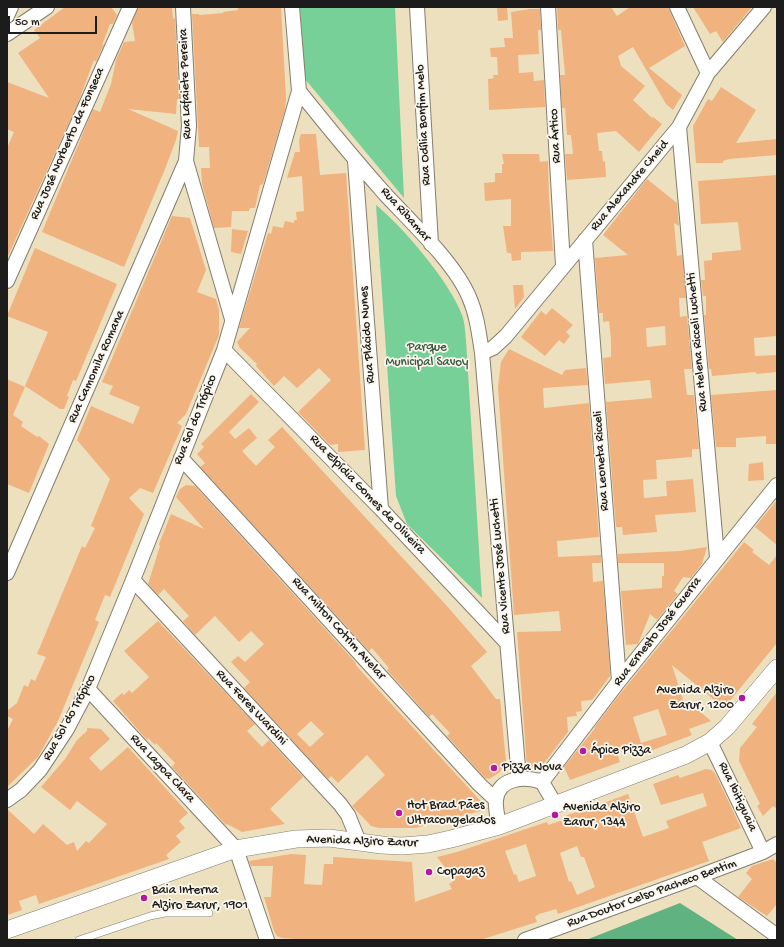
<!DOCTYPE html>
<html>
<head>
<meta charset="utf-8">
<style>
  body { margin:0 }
  #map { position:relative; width:784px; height:947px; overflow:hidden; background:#ece0bf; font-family:"Gochi Hand",sans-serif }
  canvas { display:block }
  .frame { position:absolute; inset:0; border:8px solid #1c1c1c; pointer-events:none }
  .scale { position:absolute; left:8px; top:16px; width:89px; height:18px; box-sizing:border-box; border:2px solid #1c1c1c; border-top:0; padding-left:5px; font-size:12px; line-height:14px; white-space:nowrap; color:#1c1c1c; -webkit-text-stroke:3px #fbf7ec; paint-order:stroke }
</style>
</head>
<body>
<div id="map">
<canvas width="784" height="947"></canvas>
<div class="frame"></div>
<div class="scale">50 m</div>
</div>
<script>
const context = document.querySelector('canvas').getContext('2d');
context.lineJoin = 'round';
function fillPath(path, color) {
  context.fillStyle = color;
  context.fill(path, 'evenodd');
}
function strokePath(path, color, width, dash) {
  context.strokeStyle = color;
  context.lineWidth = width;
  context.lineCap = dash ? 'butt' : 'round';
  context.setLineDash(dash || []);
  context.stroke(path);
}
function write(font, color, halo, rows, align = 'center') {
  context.font = font + ' "Gochi Hand",sans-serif';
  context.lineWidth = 3.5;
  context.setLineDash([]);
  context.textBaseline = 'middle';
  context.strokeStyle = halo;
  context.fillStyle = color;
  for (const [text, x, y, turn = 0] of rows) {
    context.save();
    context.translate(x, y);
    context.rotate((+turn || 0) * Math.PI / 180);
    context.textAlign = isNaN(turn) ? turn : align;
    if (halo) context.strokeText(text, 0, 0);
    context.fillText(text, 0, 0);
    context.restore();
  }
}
const green = new Path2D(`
  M300,7H395L404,198L305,79Z
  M376,205C403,227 450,282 462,315C465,323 465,332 466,340L482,598L407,524L396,496Z`);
const forest = new Path2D(`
  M680,903L738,940H586Z`);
const building = new Path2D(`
  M65,7H111L117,15L113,24H110L102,45L104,44L96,62L94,60L92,65L78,103L7,258V148L14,132L7,129V82L49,98L18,53L40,38L34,30Z
  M138,7H172L173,19L175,18L179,99H177L176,114L128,109L178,131L176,140L165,169L124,267L42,232L93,109L100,112L111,84L116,61L115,62L124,42L135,41L132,23Z
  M241,7H281L286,98L285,110L263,184L260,185L255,208H250L249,211H232L231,227L214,228L202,184L201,168H210L209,147H199L192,14H199V15L223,13V12L238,10V8Z
  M497,7H507L508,20L498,21Z
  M557,7H611L617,16L630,7H668L685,46L649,68L682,95L673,110L666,104L633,47L618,56L621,66L645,86L633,100L652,118L653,117L662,124L639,152L616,131L597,133L599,151H602L603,162L605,161L606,177L567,180L565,154H573L571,135H567L565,108H562L560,75H565L561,30H558Z
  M693,7H752L723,42L716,31L710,34Z
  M530,9H540L541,30H538L539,54L518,55L519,73L533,72L534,81L544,80L545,107L489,110L488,79L494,78L493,75H498L497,57H491L490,48L505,47L504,38H513L511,12Z
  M721,87L756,110L736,143L777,139V155L729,159L723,161V163H696L693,126L708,99L712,101Z
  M301,134H316L320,175L346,173L365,450L338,452V444L330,445L298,412L331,380L319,368L297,388L284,376L274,386L256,366L257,364L240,348L237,342L250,328H239L268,233L271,234L273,226L283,228L285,221L294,223V220H297L296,212L304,211L302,176L287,178L295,152H300L299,140Z
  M502,154H539L540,162L548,161L549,197L553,251L521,252V260L512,261L511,253H507L503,226H511V199L485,201L484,183L495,182V173H502V164H504Z
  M777,175V336L754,338L755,356L777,355V372L756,374V372L712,376L711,369H709L704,315H706V296H703L701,280H705L704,261L712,260V253L741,250L738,222L701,224L698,181Z
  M647,179L677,203L679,226L674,223L677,256L682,255L686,298H679L680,317L687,316L692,369H684L687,395H694L699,449H692V457L656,460L657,479L643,480L644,498L667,496L666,481L693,479L696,512L655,515L657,532L623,535L622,527H616L606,402L652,398L650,380L605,384L603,358L611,357V339L609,321L603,322V313H599L595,258L628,255L603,235ZM665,326L666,345L647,347L646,328Z
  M172,216L190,218L206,270L197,292L216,299L219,310V335L186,414L177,423L182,426L153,493L140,488L129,498L144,514L110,597L105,595L95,620L99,622L58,721L38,757L7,787V731L13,719L7,716V711L17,703L24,685L28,687L31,679L35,681L46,657L37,654L82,546L85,548L95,528L91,526L110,479L77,440L91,406L133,424L140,407L109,394L113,386L102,382Z
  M232,229L248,231L241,254L231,252Z
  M35,248L117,284L76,381L73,380L67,396L69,397L64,409H60L25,386L48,332L7,316Z
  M513,285H523L524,297L515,309Z
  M552,308L573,325L566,332L570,336L564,344L559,340L545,356L521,337L541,311L546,315Z
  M509,349L562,375L565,370L586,368L588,385L543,388L544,408L589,403L599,537L557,541L558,557L601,555V563H592L593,582L603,581L610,669V676L592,700L581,701L582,711L576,712L577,716L567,717L568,732L541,767H527L517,632L561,631L559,611L514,615L498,387L501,362Z
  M7,379L25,387L13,415L23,422L21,426L37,437L39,436L49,444L29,493L7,484Z
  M777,390V444H766V436L736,438V447H716L711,395Z
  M251,394L259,402L229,432L235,439L249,428L257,438L242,451L256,466L275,447L268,440L282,427L446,605L487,652L471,666L496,699H500L506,762L499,773L489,779L485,778L447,736L450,733L432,714L429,717L416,702L387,670L389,668L372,648L369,651L200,467L205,463L197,454L204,447L201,444Z
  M763,462L764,480L748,481L749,464Z
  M186,485L195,486L356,663L355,664L361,671L488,809L415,828H379L371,826L354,808L352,806L385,775L367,755L338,783L331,776L328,779L244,688L250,682L231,662L238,656L245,662L264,644L251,631L239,642L215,616L195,635L183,621L189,616L164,589L158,595L148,584L160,546L159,544L171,514L204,529L176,497L180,489ZM311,721L324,734L310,747L297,734Z
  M777,500V545L755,527Z
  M744,542L754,550L752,552L769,565L777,555V643L724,708L672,665L685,706H688L692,711L697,709L711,721L689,729L692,735L637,756L634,748L617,753L620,762L570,780L564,767L596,727L594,728L616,699ZM658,709L667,735L641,743L633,717Z
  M707,547L702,564L691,578L683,577L674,591L678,594L657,620L650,614L638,644L626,645L621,591L662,588V576H664V563H618V554L680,551Z
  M158,621L255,724L247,731L262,747L269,740L303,777L270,809L285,824L242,832L227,824L226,825L172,767L175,763L156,743L155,745L148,738L147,740L113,701L122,693L124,695L129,690L132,693L149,677L124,651Z
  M777,692V809L773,806L763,816L757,806L760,804L739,761L740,748L757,727L752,724Z
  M87,728L101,729L110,739L89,758L101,771L128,747L188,813L179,821L185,828L176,836L181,842L166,855L169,859L39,904L36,895L19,901L22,910L7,915V809L34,834L43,824L67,845L74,842L77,851L86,841L89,843L107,824L77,801L70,810L41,787L65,759L77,740L87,731Z
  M706,769L712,770L716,775L741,828L702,842L709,861L558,914L556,909L539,914L535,917L537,922L480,940H310L282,938L277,936L274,931L264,897H271L273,866H251L249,861L291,854L306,855L304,884L322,885L324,864H333V857L412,862L415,902L452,889L449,884L455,880L437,857L457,852L547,822L548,825L566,819L565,816L576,812L577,813L628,794L643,837L669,828L666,821L707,806L703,793L661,805L653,784L678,775L680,778ZM526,844L536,876L519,882L516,874L514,875L505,851ZM577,846L581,857H584L595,887L577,895L571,881L569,882L560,853Z
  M773,859L777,863V904L767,916L738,897L752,879L746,873L752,866Z`);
const service = new Path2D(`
  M79,940L150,916L165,913H209`);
const minor = new Path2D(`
  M417,7L431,244
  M548,7L563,265
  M677,7L708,73
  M7,16L11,7
  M7,34L47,7
  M299,91C327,126 355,160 385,194C410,221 455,263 469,297C477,315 479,334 482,353L519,778
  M679,127L717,557
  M186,161L232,319
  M355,161L381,509
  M585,240L619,681
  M7,281L130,7
  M224,350L381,509L507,643
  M482,353L493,348L506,336L679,127L708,73L764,7
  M181,458L479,784L496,800
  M7,573L186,161L189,126L183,7
  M133,580L340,804L348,815L359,842
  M88,689L236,849L267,940
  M710,742L763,852
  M542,782L619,681L777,485
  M7,800L21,790L40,770L67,729L88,689L133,580L224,350L299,91L292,7
  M499,826C498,817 495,809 496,800C498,777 526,776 542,782L555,804
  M697,877L777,936
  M525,940L697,877L763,852L777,844`);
const tertiary = new Path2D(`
  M7,930L236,849L296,839L329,838L382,845L402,846L428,844L451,839L499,826L686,755L710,742L727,727L777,668`);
const markers = [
  [742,698,4,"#b5179e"],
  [583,751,4,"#b5179e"],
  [494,768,4,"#b5179e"],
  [399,813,4,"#b5179e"],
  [555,815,4,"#b5179e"],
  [429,872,4,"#b5179e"],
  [144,898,4,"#b5179e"]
];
const streetNames = [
  ["Rua Lafaiete Pereira",186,84,-92],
  ["Rua Odília Bonfim Melo",424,125,-93],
  ["Rua Ártico",556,136,-93],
  ["Rua José Norberto da Fonseca",68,144,-66],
  ["Rua Alexandre Cheid",630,186,-50],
  ["Rua Ribamar",405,215,48],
  ["Rua Plácido Nunes",368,335,-94],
  ["Rua Helena Ricceli Luchetti",698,342,-95],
  ["Rua Camomila Romana",97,367,-66],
  ["Rua Sol do Trópico",196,420,-68],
  ["Rua Leoneta Ricceli",602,461,-94],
  ["Rua Elpídia Gomes de Oliveira",367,495,46],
  ["Rua Vicente José Luchetti",501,566,-95],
  ["Rua Milton Cotrim Avelar",338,629,48],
  ["Rua Ernesto José Guerra",658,632,-52],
  ["Rua Feres Wardini",251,708,47],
  ["Rua Sol do Trópico",70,718,-61],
  ["Rua Lagoa Clara",162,769,47],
  ["Rua Ibitiguaia",737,797,65],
  ["Avenida Alziro Zarur",362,842,2],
  ["Rua Doutor Celso Pacheco Bentim",652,894,-20]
];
const parkNames = [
  ["Parque",427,348],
  ["Municipal Savoy",427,363]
];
const poiNames = [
  ["Avenida Alziro",734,691,"right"],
  ["Zarur, 1200",734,706,"right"],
  ["Ápice Pizza",591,751],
  ["Pizza Nova",502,768],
  ["Hot Brad Pães",407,806],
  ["Ultracongelados",407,821],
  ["Avenida Alziro",563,808],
  ["Zarur, 1344",563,823],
  ["Copagaz",437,872],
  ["Baia Interna",152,891],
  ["Alziro Zarur, 1901",152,906]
];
fillPath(green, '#76d097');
fillPath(forest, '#60b280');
fillPath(building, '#f0b27f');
strokePath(service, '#847e6e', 8);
strokePath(minor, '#847e6e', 16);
strokePath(tertiary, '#847e6e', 18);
strokePath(service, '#fff', 7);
strokePath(minor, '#fff', 14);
strokePath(tertiary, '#fff', 17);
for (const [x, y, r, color] of markers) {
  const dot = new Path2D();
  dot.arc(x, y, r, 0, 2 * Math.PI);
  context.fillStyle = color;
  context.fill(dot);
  strokePath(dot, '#fbf7ec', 1.5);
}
write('13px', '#1c1c1c', '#fbf7ec', streetNames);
write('13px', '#3c5b47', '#fbf7ec', parkNames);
write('13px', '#1c1c1c', '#fbf7ec', poiNames, 'left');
</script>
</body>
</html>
